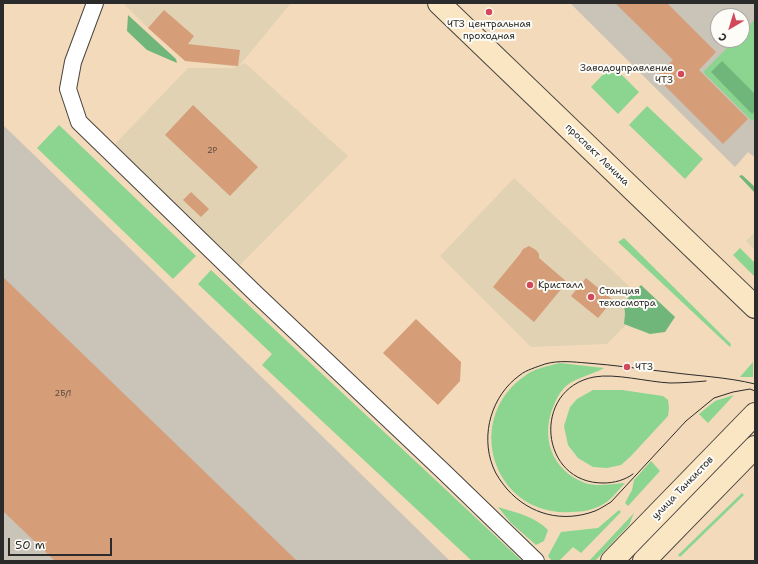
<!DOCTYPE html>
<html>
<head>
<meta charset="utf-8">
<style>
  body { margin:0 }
  #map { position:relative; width:758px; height:564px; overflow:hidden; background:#f3daba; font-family:"Shantell Sans",sans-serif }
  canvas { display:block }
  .frame { position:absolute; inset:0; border:4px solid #2b2b2b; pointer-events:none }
  .north { position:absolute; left:710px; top:8px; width:40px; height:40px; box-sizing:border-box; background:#fdfcf7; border:1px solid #a9a8a5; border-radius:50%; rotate:218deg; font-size:11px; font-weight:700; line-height:16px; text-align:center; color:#2b2b2b }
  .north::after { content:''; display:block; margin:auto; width:14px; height:18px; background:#d1495b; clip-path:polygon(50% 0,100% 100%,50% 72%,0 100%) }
  .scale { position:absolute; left:8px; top:538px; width:104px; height:18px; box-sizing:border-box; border:2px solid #2b2b2b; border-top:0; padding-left:5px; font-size:12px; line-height:14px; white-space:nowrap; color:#2b2b2b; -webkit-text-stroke:3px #fdfcf7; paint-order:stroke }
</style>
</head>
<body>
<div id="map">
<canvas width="758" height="564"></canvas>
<div class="frame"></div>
<div class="north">С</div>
<div class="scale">50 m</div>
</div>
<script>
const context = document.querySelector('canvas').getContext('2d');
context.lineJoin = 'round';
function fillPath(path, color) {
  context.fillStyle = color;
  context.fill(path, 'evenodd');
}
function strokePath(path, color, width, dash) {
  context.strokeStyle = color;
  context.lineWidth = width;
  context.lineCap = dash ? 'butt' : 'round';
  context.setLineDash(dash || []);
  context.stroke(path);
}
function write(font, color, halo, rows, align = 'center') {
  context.font = font + ' "Shantell Sans",sans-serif';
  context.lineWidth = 4;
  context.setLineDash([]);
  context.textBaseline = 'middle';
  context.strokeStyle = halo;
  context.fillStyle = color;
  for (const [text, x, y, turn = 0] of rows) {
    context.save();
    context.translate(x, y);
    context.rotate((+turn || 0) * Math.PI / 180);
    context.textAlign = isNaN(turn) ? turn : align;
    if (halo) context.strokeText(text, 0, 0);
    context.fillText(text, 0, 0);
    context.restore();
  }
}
const built = new Path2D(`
  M123,3H291L239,66L245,63L348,156L240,265L114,145L188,68H235L237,67L187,61L148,28Z
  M514,178L647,303L607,344L531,347L440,256Z
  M755,232V250L746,241Z`);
const industrial = new Path2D(`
  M570,3H755V155L753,156L748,152L735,167ZM718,16H742V40H718Z
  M3,125L30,151L450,561H3Z`);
const green = new Path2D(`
  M755,19V118L752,121L703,72L735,40H742V33Z
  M612,65L639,92L618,114L591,87Z
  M647,106L703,159L685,179L629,125Z
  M59,125L196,256L173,279L37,148Z
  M624,238L731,344L730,347L618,242Z
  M740,248L755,263V277L733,255Z
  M211,270L522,561H472L262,365L272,354L198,284Z
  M753,362V377H740Z
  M560,363L604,368C592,375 576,377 565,387C561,391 556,399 554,405C540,436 551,470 585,483C598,487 611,484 625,483C619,489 614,496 608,501C598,509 584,512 571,512C494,517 461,419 526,375C536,368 548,366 560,363Z
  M593,390H622L663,396L668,400L669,408L668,416L631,456L621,465L607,468L593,467L578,458L568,445L564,426L570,407L577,399Z
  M734,395L708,423L699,414L715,401Z
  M651,461L660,471L628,506L625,503L632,490L634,480Z
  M742,493L744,495L680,557L678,555Z
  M498,507C515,512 536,517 548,530L544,541L536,545L511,523Z
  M619,510L621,512L581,553L573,547L559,561H552L548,556L561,532L598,528Z
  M634,513L629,525L595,561H589Z`);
const forest = new Path2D(`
  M128,15L176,59L177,63L147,50L127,31Z
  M722,61L755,94V111L752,114L711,72Z
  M742,175L755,187V193L739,176Z
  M641,285L675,317L665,332L650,334L624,324L625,314L624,302Z`);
const building = new Path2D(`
  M615,3H667L716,52L699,70L748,119L723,144L656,77L673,60Z
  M164,10L194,36L188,44L240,50L238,66L185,61L148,28Z
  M193,105L258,167L230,196L165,135Z
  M191,192L209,209L201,217L183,200Z
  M529,246L536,250L539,254V258L567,282L534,322L493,287L520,254L523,249Z
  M3,277L297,561H55L3,511Z
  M586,278L613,300L598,318L571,296Z
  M416,319L461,362L460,381L438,405L383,353Z`);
const street = new Path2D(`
  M95,3L73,62L68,89L79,122L255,293L444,472L536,561`);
const secondary = new Path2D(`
  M439,3L755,307
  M612,561L755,414
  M644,561L755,447`);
const tram = new Path2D(`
  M755,384C727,377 697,376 668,372C641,369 614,365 587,363C573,362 559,360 545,364C537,367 526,370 520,375C492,395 480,434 493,467C496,475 502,483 507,489C530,515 563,523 595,511C600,509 606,505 611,502L686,421L714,398L733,392L750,389L755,391
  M633,474C625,480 614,483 604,483C539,484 531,389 594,377C615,373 648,382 670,383C682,383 694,382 706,381`);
const markers = [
  [489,12,4,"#d1495b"],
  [681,74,4,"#d1495b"],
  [530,285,4,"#d1495b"],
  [591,297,4,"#d1495b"],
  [627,367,4,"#d1495b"]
];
const numberNames = [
  ["2Р",212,151],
  ["2Б/1",63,394]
];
const poiNames = [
  ["ЧТЗ центральная",489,24,"center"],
  ["проходная",489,36,"center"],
  ["Заводоуправление",673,68,"right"],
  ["ЧТЗ",673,80,"right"],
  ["Кристалл",538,285],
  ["Станция",599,291],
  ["техосмотра",599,303],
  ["ЧТЗ",635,367]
];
const streetNames = [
  ["проспект Ленина",597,155,44],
  ["улица Танкистов",683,488,-46]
];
fillPath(built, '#e1d2b4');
fillPath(industrial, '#c9c3b8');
fillPath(green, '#8bd591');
fillPath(forest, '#70b67b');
fillPath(building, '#d59d78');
strokePath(street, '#494540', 18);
strokePath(secondary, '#494540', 24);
strokePath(street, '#fff', 16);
strokePath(secondary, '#fbe6c4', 22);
strokePath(tram, '#2b2b2b', 1);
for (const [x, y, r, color] of markers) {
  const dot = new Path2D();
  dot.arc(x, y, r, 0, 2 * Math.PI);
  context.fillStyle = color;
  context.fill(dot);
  strokePath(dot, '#fdfcf7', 1.5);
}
write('8px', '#56483e', null, numberNames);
write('10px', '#2b2b2b', '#fdfcf7', poiNames, 'left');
write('10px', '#2b2b2b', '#fdfcf7', streetNames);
</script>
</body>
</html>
